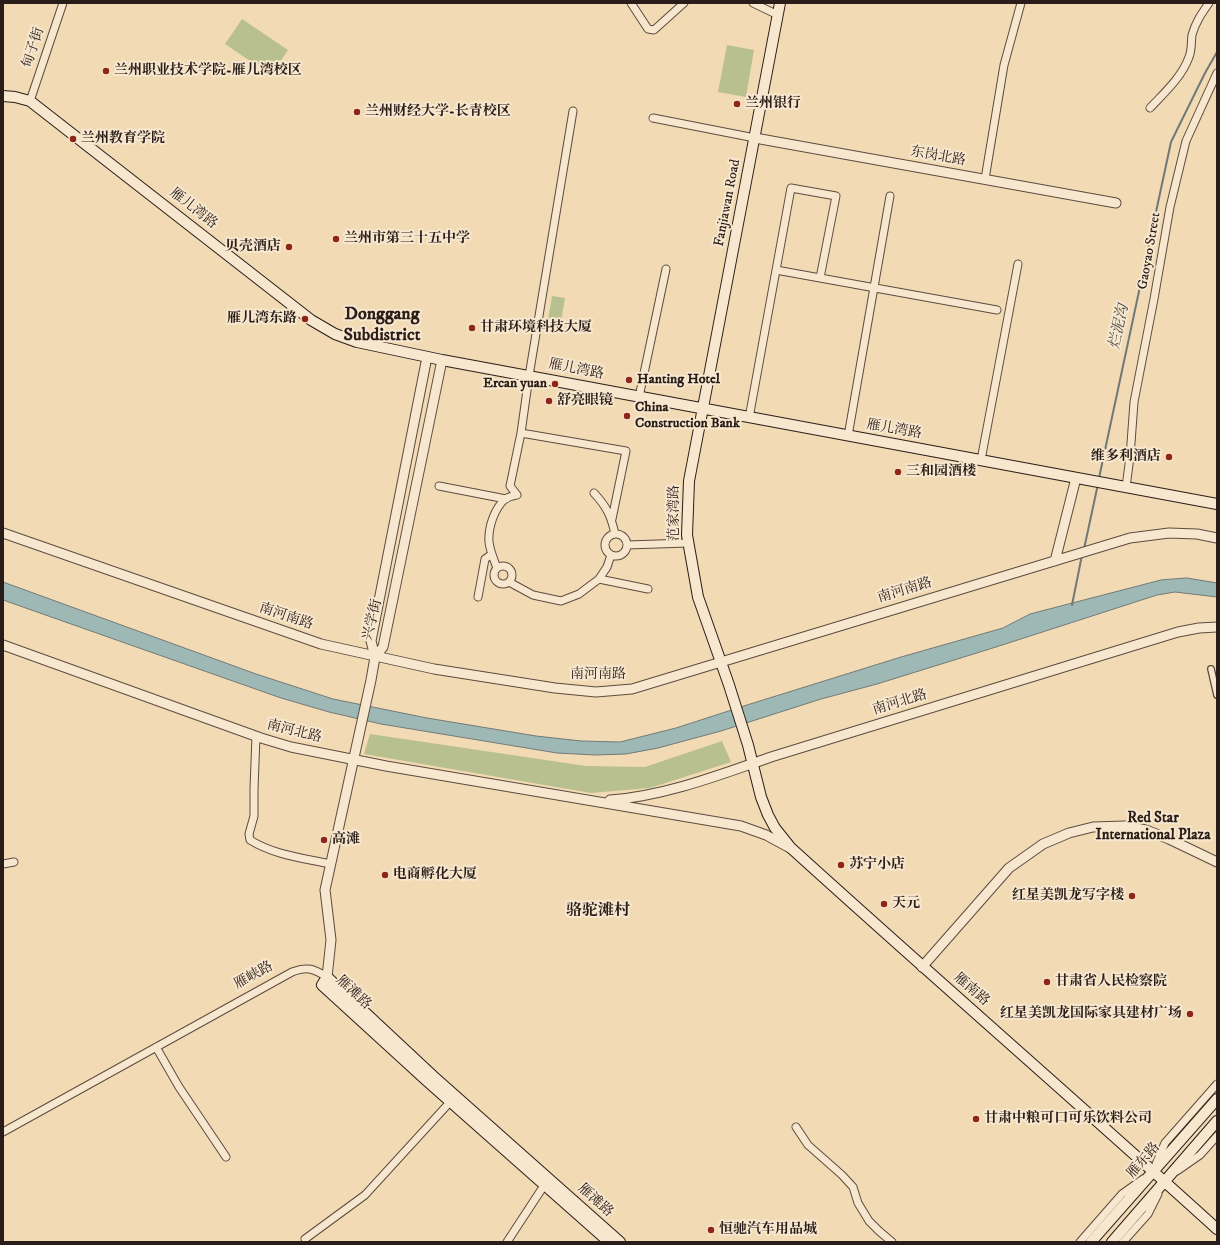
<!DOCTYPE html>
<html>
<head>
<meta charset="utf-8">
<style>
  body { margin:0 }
  #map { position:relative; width:1220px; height:1245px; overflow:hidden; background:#f2dab4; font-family:"IM FELL DW Pica",serif }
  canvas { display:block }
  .frame { position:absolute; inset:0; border:4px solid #2a1d19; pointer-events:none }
</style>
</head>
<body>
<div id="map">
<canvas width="1220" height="1245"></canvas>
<div class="frame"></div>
</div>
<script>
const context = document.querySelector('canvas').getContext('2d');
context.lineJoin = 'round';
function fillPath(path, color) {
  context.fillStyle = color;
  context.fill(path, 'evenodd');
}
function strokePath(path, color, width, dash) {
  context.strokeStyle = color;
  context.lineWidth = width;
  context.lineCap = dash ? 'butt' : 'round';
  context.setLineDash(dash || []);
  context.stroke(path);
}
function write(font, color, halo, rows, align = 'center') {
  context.font = font + ' "IM FELL DW Pica","Noto Serif SC",serif';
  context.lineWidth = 4;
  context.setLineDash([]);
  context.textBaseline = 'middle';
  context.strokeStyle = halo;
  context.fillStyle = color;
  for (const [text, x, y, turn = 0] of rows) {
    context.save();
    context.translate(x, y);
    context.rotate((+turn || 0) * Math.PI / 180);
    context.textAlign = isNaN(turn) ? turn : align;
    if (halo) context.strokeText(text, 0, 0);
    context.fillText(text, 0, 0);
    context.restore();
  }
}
const green = new Path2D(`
  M242,19L288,50L271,75L225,44Z
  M727,45L754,50L746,97L718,92Z
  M552,296L565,298L561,322L548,320Z
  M370,734L586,766L645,767L722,741L731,762L650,788L591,793L364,754Z`);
const water = new Path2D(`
  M1187,578L1217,583V597L1175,592L1157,595L996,647L877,684L821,699L721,731L658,748L626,754L595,755L557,753L381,724L329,712L281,698L3,600V582L256,674L333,699L427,718L536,736L581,741L620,742L676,728L747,705L901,657L1003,628L1030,614L1161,580Z`);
const stream = new Path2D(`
  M1099,478L1171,142L1205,73L1217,52
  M1084,549L1098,484
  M1072,605L1082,555`);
const pedestrian = new Path2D(`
  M1211,669L1217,695`);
const minor = new Path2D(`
  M631,3L648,29L654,30L684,3
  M753,3L778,15
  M30,101L63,3
  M1150,108C1164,93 1182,77 1189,57C1192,50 1191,42 1192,35C1195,23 1202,13 1209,3
  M653,118L755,138
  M985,179L1004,65L1021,3
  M776,270L997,310
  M639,397L666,269
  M749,418L791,188L836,196L820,278
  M521,433L626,451L612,519
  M848,436L890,196
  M981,460L1018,264
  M439,486L506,499
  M1126,487L1130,457L1134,402L1154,299L1170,207L1186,141L1217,73
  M594,493C607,507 611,516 615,534
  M605 545a11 11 0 1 1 22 0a11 11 0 1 1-22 0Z
  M627,545L688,543
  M494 575a9 9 0 1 1 18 0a9 9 0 1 1-18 0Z
  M497,568C494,560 490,551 489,542C488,528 494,509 505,499C508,497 513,496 517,495L510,486L521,433L529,376L573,111
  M599,579L648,589
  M509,582L533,595L561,601L579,594L599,579L607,567L611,555
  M478,597L485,559L492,554
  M256,736L254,789V816L249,834L250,840C274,855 303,858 330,864
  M3,864L14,862
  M156,1047L179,1087L226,1157
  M796,1127L808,1145L842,1175L853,1187L858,1203L869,1221L879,1231L892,1242
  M3,1132L292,972C308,966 314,969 327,977
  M1156,1164L1165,1143L1217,1084
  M1177,1171L1200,1155L1217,1136
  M305,1239L365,1195L451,1101
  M507,1242L545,1184
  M1080,1242L1122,1194L1143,1179
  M1123,1242L1148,1214L1158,1194`);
const tertiary = new Path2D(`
  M755,138L1116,203
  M3,533L321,644L434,669L555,688L596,692L632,689L1130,538L1169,533L1197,534L1217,538
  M1055,561L1076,478
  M3,645L261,738L291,747L386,766L741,826L766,835L790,848
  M375,657L383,647L442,360
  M610,800C665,796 719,775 771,757L1178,632L1199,628L1217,627
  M922,967L1009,868L1043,844L1069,833L1093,827L1125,826L1146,830L1169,839L1217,862
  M327,977L331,940L325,890L371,680L375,657L371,641L427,357`);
const secondary = new Path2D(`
  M780,3L689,481L687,535L698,597L729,685L748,745L761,797L768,815L775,828L791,848C932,976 1076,1101 1217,1229
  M3,96L15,97L30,101L311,320L335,334L357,342L442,360L1217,504
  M609,1242L427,1081L322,985L327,977L433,1076L620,1242
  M1091,1242L1217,1099
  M1112,1242L1217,1121`);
const markers = [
  [106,71,4,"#8f2418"],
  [737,104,4,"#8f2418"],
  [357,112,4,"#8f2418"],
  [73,139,4,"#8f2418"],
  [336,239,4,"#8f2418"],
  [289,247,4,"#8f2418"],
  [305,319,4,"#8f2418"],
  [472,328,4,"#8f2418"],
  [629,380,4,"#8f2418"],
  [555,384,4,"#8f2418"],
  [549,401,4,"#8f2418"],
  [627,416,4,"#8f2418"],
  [1169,457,4,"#8f2418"],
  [898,472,4,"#8f2418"],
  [324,840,4,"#8f2418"],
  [841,865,4,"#8f2418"],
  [385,875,4,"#8f2418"],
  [1132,896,4,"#8f2418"],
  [884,904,4,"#8f2418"],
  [1047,982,4,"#8f2418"],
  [1190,1014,4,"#8f2418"],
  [976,1119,4,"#8f2418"],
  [711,1230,4,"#8f2418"]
];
const streetNames = [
  ["甸子街",34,48,-72],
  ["东岗北路",938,157,10],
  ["Fanjiawan Road",728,203,-79],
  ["雁儿湾路",193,209,38],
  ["Gaoyao Street",1150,251,-80],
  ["雁儿湾路",576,370,11],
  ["雁儿湾路",894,430,10],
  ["范家湾路",675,513,-90],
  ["南河南路",905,591,-17],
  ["南河南路",286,617,19],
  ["兴学街",373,620,-76],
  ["南河南路",598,675],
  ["南河北路",900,703,-17],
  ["南河北路",294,732,14],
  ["雁峡路",254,976,-29],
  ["雁南路",971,990,41],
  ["雁滩路",353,993,43],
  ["雁东路",1144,1161,-49],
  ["雁滩路",595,1201,42]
];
const poiNames = [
  ["兰州职业技术学院-雁儿湾校区",114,71],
  ["兰州银行",745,104],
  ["兰州财经大学-长青校区",365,112],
  ["兰州教育学院",81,139],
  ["兰州市第三十五中学",344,239],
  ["贝壳酒店",281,247,"right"],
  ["雁儿湾东路",297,319,"right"],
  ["甘肃环境科技大厦",480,328],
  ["Hanting Hotel",637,380],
  ["Ercan yuan",547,384,"right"],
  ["舒亮眼镜",557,401],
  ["China",635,408],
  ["Construction Bank",635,424],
  ["维多利酒店",1161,457,"right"],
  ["三和园酒楼",906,472],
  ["高滩",332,840],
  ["苏宁小店",849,865],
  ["电商孵化大厦",393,875],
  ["红星美凯龙写字楼",1124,896,"right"],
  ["天元",892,904],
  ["甘肃省人民检察院",1055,982],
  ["红星美凯龙国际家具建材广场",1182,1014,"right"],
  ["甘肃中粮可口可乐饮料公司",984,1119],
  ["恒驰汽车用品城",719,1230]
];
const waterNames = [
  ["烂泥沟",1120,327,-78]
];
const neighbourhoodNames = [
  ["Red Star",1153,819],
  ["International Plaza",1153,836]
];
const quarterNames = [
  ["骆驼滩村",598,912]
];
const districtNames = [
  ["Donggang",382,315],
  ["Subdistrict",382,336]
];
fillPath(green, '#b8c08f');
fillPath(water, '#9eb8b6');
strokePath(water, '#707a77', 1);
strokePath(stream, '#707a77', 2);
strokePath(pedestrian, '#5c4c40', 8);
strokePath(minor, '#5c4c40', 9);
strokePath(tertiary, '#5c4c40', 11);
strokePath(secondary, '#2a1d19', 12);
strokePath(pedestrian, '#f7e7ce', 5.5);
strokePath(minor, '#f7e7ce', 7);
strokePath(tertiary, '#f7e7ce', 9);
strokePath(secondary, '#f7e7ce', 10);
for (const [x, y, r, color] of markers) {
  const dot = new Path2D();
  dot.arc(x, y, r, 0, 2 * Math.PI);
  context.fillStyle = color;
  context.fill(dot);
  strokePath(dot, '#f7e7ce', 1.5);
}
write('14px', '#2a1d19', '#f7e7ce', streetNames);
write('bold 14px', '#2a1d19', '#f7e7ce', poiNames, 'left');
write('italic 15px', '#4d4c48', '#f7e7ce', waterNames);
write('bold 15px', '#2a1d19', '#f7e7ce', neighbourhoodNames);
write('bold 16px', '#2a1d19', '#f7e7ce', quarterNames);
write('bold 18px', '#2a1d19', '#f7e7ce', districtNames);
</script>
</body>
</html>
